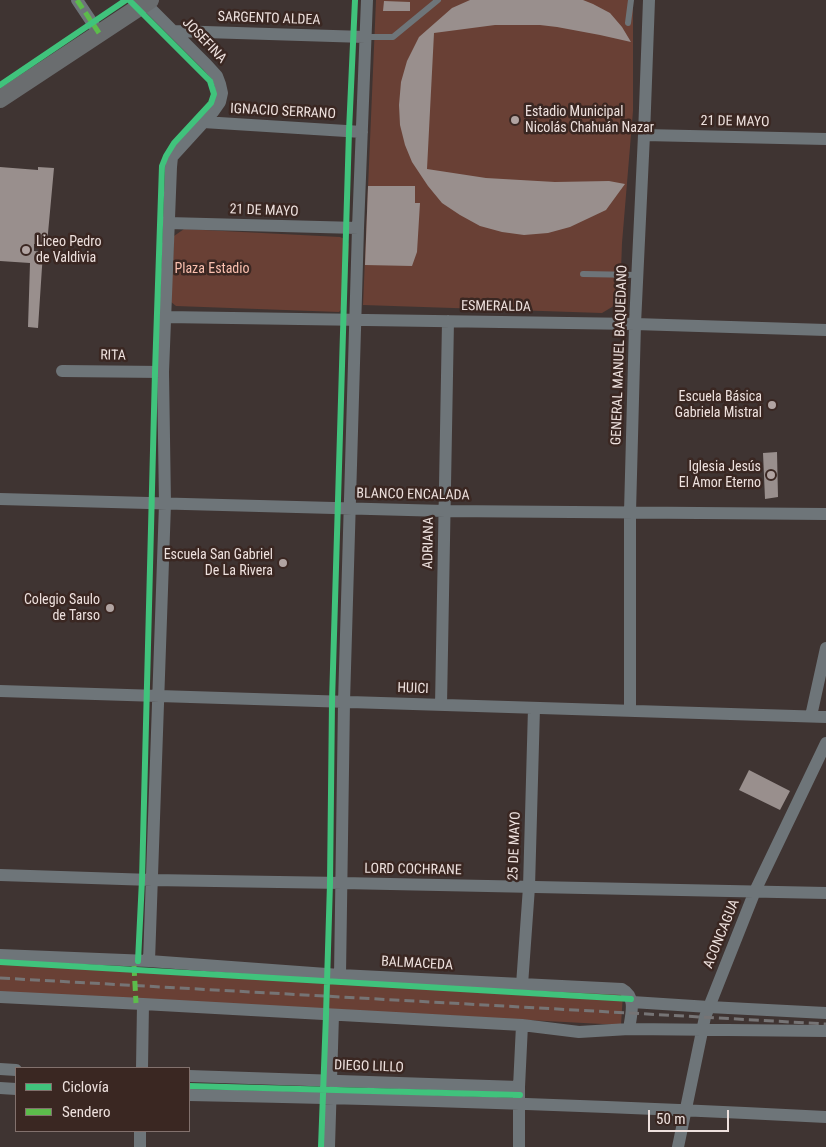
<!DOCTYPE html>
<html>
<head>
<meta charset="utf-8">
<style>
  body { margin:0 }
  #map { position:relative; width:826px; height:1147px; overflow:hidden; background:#3f3432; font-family:"Roboto Condensed",sans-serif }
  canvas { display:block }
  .legend { position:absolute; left:15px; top:1067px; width:175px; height:65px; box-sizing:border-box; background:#3a2722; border:1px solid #82716d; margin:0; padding:6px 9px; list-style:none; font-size:15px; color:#eee1de }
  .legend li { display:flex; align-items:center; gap:10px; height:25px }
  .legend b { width:25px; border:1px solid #82716d }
  .scale { position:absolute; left:648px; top:1110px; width:81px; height:22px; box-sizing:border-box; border:2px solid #eee1de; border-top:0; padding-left:6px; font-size:15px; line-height:18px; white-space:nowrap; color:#eee1de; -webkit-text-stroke:4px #3a2722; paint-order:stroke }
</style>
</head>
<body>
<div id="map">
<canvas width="826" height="1147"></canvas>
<ul class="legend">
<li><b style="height:6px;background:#40c37c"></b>Ciclovía</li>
<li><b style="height:6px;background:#5cbc4b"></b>Sendero</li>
</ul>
<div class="scale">50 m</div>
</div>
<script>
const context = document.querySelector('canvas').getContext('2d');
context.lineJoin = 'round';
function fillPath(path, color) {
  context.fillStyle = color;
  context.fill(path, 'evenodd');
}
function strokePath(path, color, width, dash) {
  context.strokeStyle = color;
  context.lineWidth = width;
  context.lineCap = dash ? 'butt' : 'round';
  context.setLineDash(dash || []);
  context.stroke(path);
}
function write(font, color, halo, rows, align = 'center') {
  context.font = font + ' "Roboto Condensed",sans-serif';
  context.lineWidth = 5;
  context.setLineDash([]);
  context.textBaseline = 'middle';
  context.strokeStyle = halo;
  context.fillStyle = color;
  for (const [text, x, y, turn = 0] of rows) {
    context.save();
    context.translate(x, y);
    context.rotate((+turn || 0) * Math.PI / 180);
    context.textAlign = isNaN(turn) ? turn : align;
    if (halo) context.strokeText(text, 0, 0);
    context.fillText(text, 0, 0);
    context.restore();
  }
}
const green = new Path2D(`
  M376,0H633V111L622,243L620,299L617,304L602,313L363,305Z
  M184,229L340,237L345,239L349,244L346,304L339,312L176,306L171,302L174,236Z
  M0,961L623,994L621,1025L0,992Z`);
const building = new Path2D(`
  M470,0H583L593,4L610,13L622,27L631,42L600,35L557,27L540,25H495L434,33L427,169L486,178L555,182L609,181L625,184L606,210L570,227L548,233L524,235L502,232L480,226L460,215L442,203L428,186L412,162L405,145L400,125L399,105L401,82L407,61L419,37L452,8Z
  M384,1L410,2V11H383Z
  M0,167L38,170V167L54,168L47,244H34V251L43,252L38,328L28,327L30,263L0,261Z
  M368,186H415V203H420L417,252L412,266L365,265Z
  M777,452L778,497L765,499L763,453Z
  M749,770L790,791L780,810L739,790Z`);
const lane = new Path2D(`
  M628,23L631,0
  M365,37H393L438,0
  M583,274L638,275`);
const street = new Path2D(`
  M77,0L99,33
  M145,3L207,65L217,76L220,84L222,93L220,102L213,112L172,157L171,167L163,372L165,504L149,961
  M173,31L365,37
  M203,122L362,132
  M644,135L826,139
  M168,223L358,228
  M165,317L635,324L826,330
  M62,371L163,372
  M0,499L445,511L826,514
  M0,691L826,717
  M441,705L448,321
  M630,711V512L635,324L644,135L649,0
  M811,716L826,648
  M0,875L152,880L342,883L826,893
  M0,955L149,961L340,975L622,989C637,997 631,1015 629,1029
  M340,975L344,702L358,228L367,0
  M522,985L529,887L534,708
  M0,997L143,1004L522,1025L579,1032L629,1029L826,1031
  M632,1002L709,1007L826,1013
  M142,1068L143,1004
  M0,1069L16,1070
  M189,1076L519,1087
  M0,1088L16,1089
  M189,1095C401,1099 614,1106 826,1117
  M140,1147V1131
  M329,1147L333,1015
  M519,1147V1087L522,1025
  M678,1147L705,1017L709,1007L755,891L826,743`);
const secondary = new Path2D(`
  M0,99L150,0`);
const rail = new Path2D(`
  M0,978L826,1024`);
const quiet = new Path2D(`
  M77,0L99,33
  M134,966L136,1003`);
const cycleway = new Path2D(`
  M129,0L210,81L214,94L211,103L174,143L166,156L162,166L155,372L142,880L138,961
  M0,85L126,0
  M0,962L631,999
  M189,1086L520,1095
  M321,1147L326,1015L330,883L332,702L349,131L355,0`);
const markers = [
  [515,120,5,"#b1a4a2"],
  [26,250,5,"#b1a4a2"],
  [772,405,5,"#b1a4a2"],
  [771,475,5,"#b1a4a2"],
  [283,563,5,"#b1a4a2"],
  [110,608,5,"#b1a4a2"]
];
const streetNames = [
  ["SARGENTO ALDEA",269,19,2],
  ["JOSEFINA",204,41,46],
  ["IGNACIO SERRANO",283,112,3],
  ["21 DE MAYO",735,122,1],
  ["21 DE MAYO",264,211,2],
  ["ESMERALDA",496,307,1],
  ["GENERAL MANUEL BAQUEDANO",620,355,-88],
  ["RITA",113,356,1],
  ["BLANCO ENCALADA",413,495,1],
  ["ADRIANA",429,543,-89],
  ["HUICI",413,689,2],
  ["25 DE MAYO",515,846,-88],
  ["LORD COCHRANE",413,870,1],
  ["ACONCAGUA",722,934,-68],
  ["BALMACEDA",417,964,3],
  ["DIEGO LILLO",369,1067,2]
];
const poiNames = [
  ["Estadio Municipal",525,112,"left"],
  ["Nicolás Chahuán Nazar",525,128,"left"],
  ["Liceo Pedro",36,242,"left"],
  ["de Valdivia",36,258,"left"],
  ["Escuela Básica",762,397],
  ["Gabriela Mistral",762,413],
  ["Iglesia Jesús",761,467],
  ["El Amor Eterno",761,483],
  ["Escuela San Gabriel",273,555],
  ["De La Rivera",273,571],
  ["Colegio Saulo",100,600],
  ["de Tarso",100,616]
];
const parkNames = [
  ["Plaza Estadio",212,269]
];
fillPath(green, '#694035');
fillPath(building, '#998f8d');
strokePath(lane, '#6e7579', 6);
strokePath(street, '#6e7579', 12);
strokePath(secondary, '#6a6d6f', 18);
strokePath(rail, '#767475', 3, [10, 5]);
strokePath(quiet, '#5cbc4b', 5, [10, 5]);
strokePath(cycleway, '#40c37c', 6);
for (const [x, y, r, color] of markers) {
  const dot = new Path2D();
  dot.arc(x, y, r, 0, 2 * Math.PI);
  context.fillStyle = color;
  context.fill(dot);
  strokePath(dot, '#3a2722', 2);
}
write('14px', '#eee1de', '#3a2722', streetNames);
write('14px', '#eee1de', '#3a2722', poiNames, 'right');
write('14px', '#fac0af', '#3a2722', parkNames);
</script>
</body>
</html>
